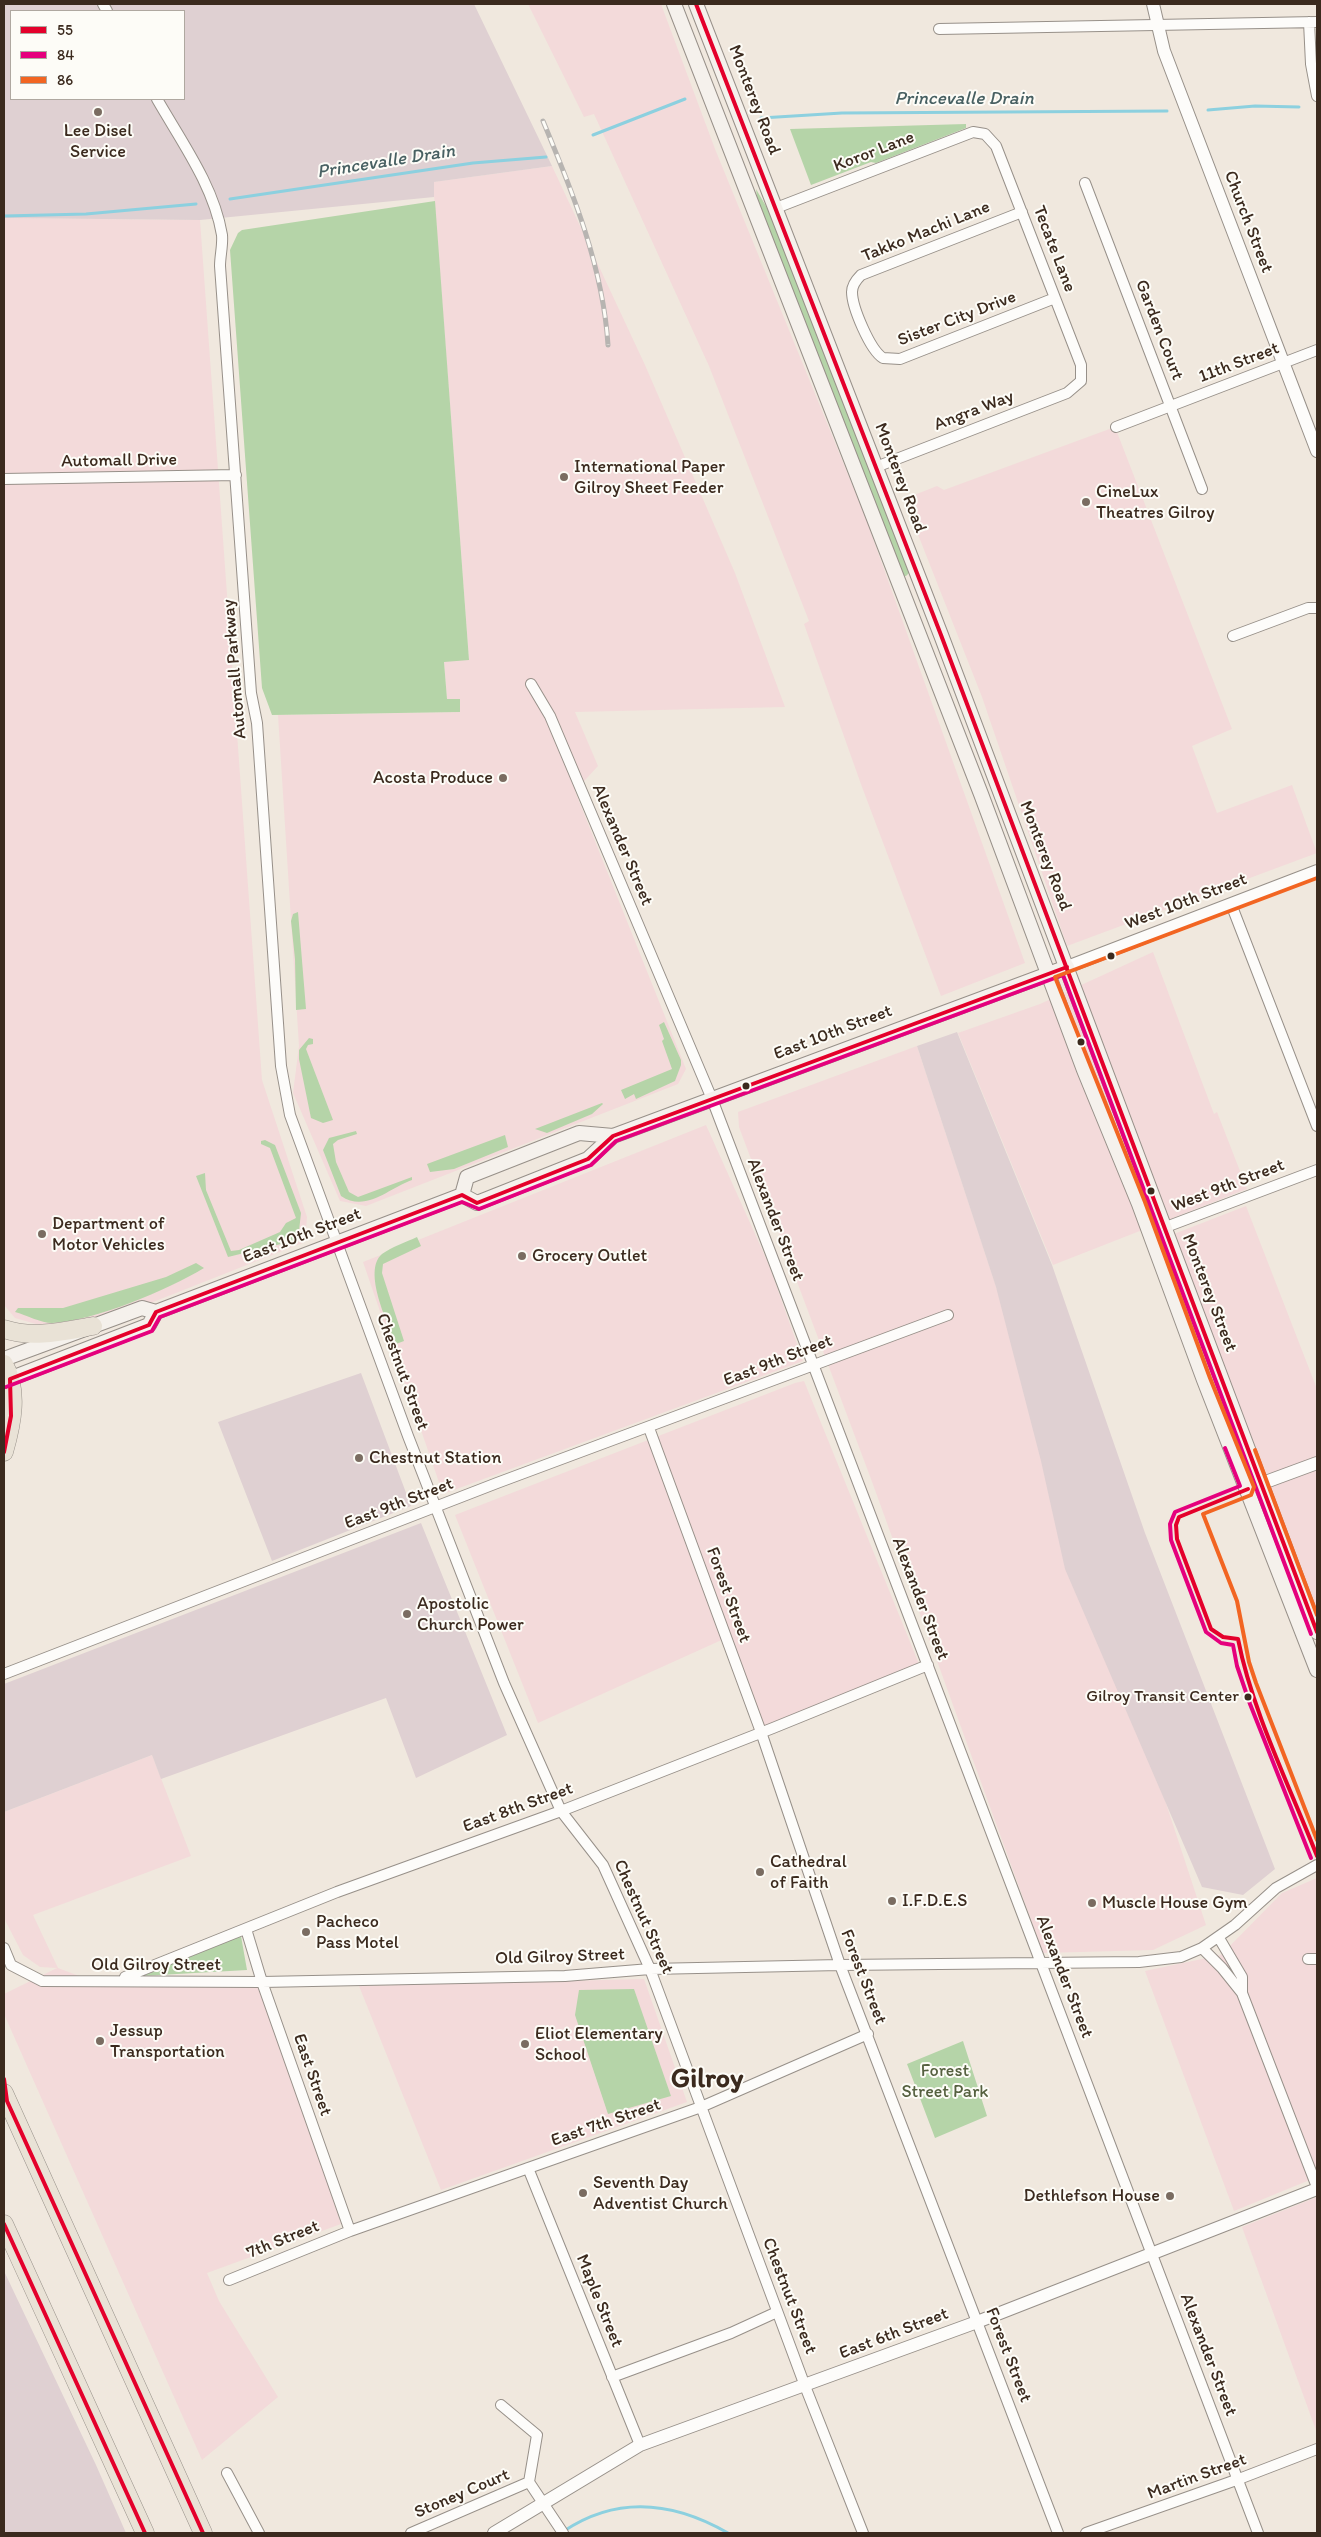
<!DOCTYPE html>
<html>
<head>
<meta charset="utf-8">
<style>
  body { margin:0 }
  #map { position:relative; width:1321px; height:2537px; overflow:hidden; background:#f0e8de; font-family:Itim,sans-serif }
  canvas { display:block }
  .frame { position:absolute; inset:0; border:5px solid #3b2a1e; pointer-events:none }
  .legend { position:absolute; left:10px; top:10px; width:175px; height:90px; box-sizing:border-box; background:#fdfcf7; border:1px solid #afa8a0; margin:0; padding:6px 9px; list-style:none; font-size:15px; color:#3b2a1e }
  .legend li { display:flex; align-items:center; gap:10px; height:25px }
  .legend b { width:25px; border:1px solid #afa8a0 }
</style>
</head>
<body>
<div id="map">
<canvas width="1321" height="2537"></canvas>
<div class="frame"></div>
<ul class="legend">
<li><b style="height:6px;background:#e4002b"></b>55</li>
<li><b style="height:6px;background:#e5007d"></b>84</li>
<li><b style="height:6px;background:#f26522"></b>86</li>
</ul>
</div>
<script>
const context = document.querySelector('canvas').getContext('2d');
context.lineJoin = 'round';
function fillPath(path, color) {
  context.fillStyle = color;
  context.fill(path, 'evenodd');
}
function strokePath(path, color, width, dash) {
  context.strokeStyle = color;
  context.lineWidth = width;
  context.lineCap = dash ? 'butt' : 'round';
  context.setLineDash(dash || []);
  context.stroke(path);
}
function write(font, color, halo, rows, align = 'center') {
  context.font = font + ' Itim,sans-serif';
  context.lineWidth = 4;
  context.setLineDash([]);
  context.textBaseline = 'middle';
  context.strokeStyle = halo;
  context.fillStyle = color;
  for (const [text, x, y, turn = 0] of rows) {
    context.save();
    context.translate(x, y);
    context.rotate((+turn || 0) * Math.PI / 180);
    context.textAlign = isNaN(turn) ? turn : align;
    if (halo) context.strokeText(text, 0, 0);
    context.fillText(text, 0, 0);
    context.restore();
  }
}
const built = new Path2D(`
  M528,4H661L715,149L865,516L1025,963L941,996L862,787L804,624L809,621L709,366L594,114L584,117Z
  M552,166L645,365L735,573L785,707L575,712L598,766L575,791L686,1069L678,1084L366,1206L340,1201L293,1093L299,1046L278,715L460,712L447,699L444,661L469,659L433,182Z
  M4,218L200,220L262,1080L307,1217L305,1242L148,1304L50,1328L15,1318L4,1305Z
  M1115,427L1232,729L1192,746L1217,813L1292,785L1317,853L1067,946L982,697L904,499L937,486L944,490Z
  M1153,952L1214,1114L1217,1112L1247,1189L1053,1265L958,1033L1040,1004Z
  M917,1046L1206,1925L1153,1950L1043,1953L871,1479L739,1127L738,1112Z
  M706,1125L769,1265L803,1361L443,1494L363,1262Z
  M1246,1206L1317,1389V1616L1174,1234Z
  M804,1381L919,1664L764,1727L726,1638L538,1723L455,1515L795,1383Z
  M152,1755L191,1856L33,1915L58,1968L95,1982H257L297,2091L341,2224L207,2273L219,2301L278,2397L202,2460L4,2014V1994L57,1968L40,1967L23,1955L6,1922L4,1916V1812Z
  M1317,1878V2177L1234,2211L1145,1971L1221,1955L1282,1893Z
  M644,1979L687,2102L441,2190L359,1986Z
  M1317,2197V2433L1242,2227Z`);
const industrial = new Path2D(`
  M4,4H474L552,166L434,182V197L200,220L4,218ZM11,11H184V99H11Z
  M957,1032L1052,1265L1145,1533L1275,1869L1243,1895L1202,1887L1065,1569L1041,1461L996,1287L917,1046Z
  M361,1373L411,1506L272,1561L218,1422Z
  M421,1523L507,1735L416,1778L386,1698L161,1779L152,1755L4,1812V1684Z
  M4,2271L96,2465L126,2533H4Z`);
const green = new Path2D(`
  M966,124V128L876,163L871,162L811,185L790,129Z
  M756,189L770,213L910,572L906,576H902L757,198Z
  M435,201L469,660L444,662L447,699H460V712L272,715L262,688L230,250L238,233L242,230Z
  M298,912L306,1009L296,1010L295,959L291,921L293,914Z
  M664,1022L681,1060V1065L675,1081L636,1099L634,1094L625,1099L621,1090L672,1069L662,1041L664,1039L659,1025Z
  M309,1038L313,1039V1044L308,1045L306,1049L333,1120L323,1123L311,1118L299,1059V1050Z
  M602,1103L603,1104L592,1114L547,1133L535,1129Z
  M356,1131L357,1134L338,1140L333,1144L336,1162L349,1192L358,1197L412,1177V1180C389,1188 366,1213 341,1196L323,1150L329,1138Z
  M505,1135L508,1147L454,1169L430,1172L427,1164Z
  M265,1140L275,1145L301,1213L299,1231L293,1241L228,1257L196,1176L205,1173L206,1190L231,1251L239,1250L280,1232L286,1223L296,1218L270,1148L261,1144V1141Z
  M417,1237L421,1246L383,1264L382,1273L404,1341L396,1344C388,1324 362,1271 382,1254C392,1247 406,1242 417,1237Z
  M196,1263L204,1268C168,1290 94,1321 52,1323C41,1323 26,1315 15,1312L18,1308H63L166,1277Z
  M241,1936L247,1970L142,1976Z
  M634,1989L671,2096L608,2114L575,2015L579,1990Z
  M963,2041L987,2116L935,2138L907,2064Z`);
const stream = new Path2D(`
  M1208,110L1255,106L1299,107
  M761,118L842,113L1167,111
  M593,135L685,99
  M230,199L473,163L546,157
  M4,216L86,214L196,204
  M564,2531C618,2495 674,2502 728,2533`);
const minor = new Path2D(`
  M103,4L107,11
  M1309,22L1311,64L1317,96
  M939,29L1317,22
  M157,99C181,141 214,186 222,235C223,245 220,256 220,266L251,693L257,723L281,1066L290,1115L408,1436L504,1683L561,1811L603,1865L650,1969L805,2386L863,2533
  M1085,183L1202,489
  M776,208L973,132L985,134L996,146L1081,365V381L1067,393L876,467
  M1022,212L861,275C856,280 852,285 852,292C852,307 870,350 883,358L900,359L1055,298
  M1116,427L1317,350
  M4,479L236,475
  M1233,636L1308,608H1317
  M531,684L550,716L712,1099L1258,2533
  M1231,904L1317,1126
  M1150,1233L1317,1170
  M649,1428L761,1732L840,1965L1058,2533
  M4,1674L497,1483L948,1315
  M246,1929L262,1982L350,2231
  M1219,1938L1242,1977V1993L1317,2187
  M4,1948L11,1965L42,1981L262,1982L565,1976L650,1969L840,1965L1139,1962L1181,1957L1202,1948L1235,1925L1276,1888L1317,1865
  M1202,1948L1222,1968L1242,1993
  M1308,1959H1317
  M125,1977L337,1892L561,1811L773,1728L928,1665
  M528,2168L640,2445
  M229,2280L350,2231L701,2107L868,2034
  M612,2377L731,2333L777,2312
  M501,2405L537,2435L529,2482
  M227,2473L259,2533
  M411,2533L529,2482L563,2533
  M1086,2533L1239,2479L1317,2449`);
const tertiary = new Path2D(`
  M1153,4L1164,51L1317,451
  M1067,967L1317,871
  M1252,1487L1317,1463
  M494,2533L640,2445L977,2322L1317,2189`);
const secondary = new Path2D(`
  M674,4L981,794L1084,1070L1139,1204L1204,1380L1317,1670
  M696,4L941,635L1317,1632
  M462,1195L467,1177L579,1133L613,1136
  M4,1359L142,1308L156,1312
  M4,1381L149,1325L156,1312L462,1195L477,1203L588,1159L613,1136L1067,967`);
const motorway = new Path2D(`
  M4,1329C33,1339 64,1331 93,1326
  M4,1364C19,1391 12,1424 4,1452
  M4,2093L203,2533
  M4,2224L145,2533`);
const rail = new Path2D(`
  M543,121C573,193 603,267 608,345`);
const bus1 = new Path2D(`
  M696,4L941,635L1317,1632
  M4,1452L11,1416L10,1379L149,1325L156,1312L462,1195L477,1203L588,1159L613,1136L1067,967
  M1238,1639C1252,1711 1290,1787 1317,1856
  M1238,1639L1223,1637L1211,1629L1177,1539L1176,1525L1179,1517L1248,1489
  M4,2079L7,2101L203,2533
  M4,2224L145,2533`);
const bus2 = new Path2D(`
  M6,1387L152,1331L160,1317L462,1202L479,1209L591,1165L616,1141L1063,975L1311,1634
  M1225,1448L1240,1486L1175,1512L1170,1524L1171,1540L1206,1632L1221,1643L1233,1645L1237,1666L1250,1704L1311,1858`);
const bus3 = new Path2D(`
  M1317,878L1055,977L1145,1202L1210,1378L1254,1487L1251,1495L1203,1514L1237,1601L1249,1662L1256,1683L1317,1840
  M1255,1450L1317,1615`);
const markers = [
  [98,112,5,"#7a6c61"],
  [564,477,5,"#7a6c61"],
  [1086,502,5,"#7a6c61"],
  [503,778,5,"#7a6c61"],
  [1111,956,4.5,"#3b2a1e"],
  [1081,1042,4.5,"#3b2a1e"],
  [746,1086,4.5,"#3b2a1e"],
  [1151,1191,4.5,"#3b2a1e"],
  [42,1234,5,"#7a6c61"],
  [522,1256,5,"#7a6c61"],
  [359,1458,5,"#7a6c61"],
  [407,1614,5,"#7a6c61"],
  [1248,1697,4.5,"#3b2a1e"],
  [760,1872,5,"#7a6c61"],
  [892,1901,5,"#7a6c61"],
  [1092,1903,5,"#7a6c61"],
  [306,1932,5,"#7a6c61"],
  [100,2041,5,"#7a6c61"],
  [525,2044,5,"#7a6c61"],
  [583,2193,5,"#7a6c61"],
  [1170,2196,5,"#7a6c61"]
];
const busNames = [
  ["Gilroy Transit Center",1239,1697]
];
const streetNames = [
  ["Monterey Road",754,100,69],
  ["Koror Lane",874,152,-21],
  ["Church Street",1248,222,69],
  ["Takko Machi Lane",926,232,-22],
  ["Tecate Lane",1054,249,69],
  ["Sister City Drive",957,319,-21],
  ["Garden Court",1159,330,69],
  ["11th Street",1239,363,-21],
  ["Angra Way",974,411,-21],
  ["Automall Drive",119,461,-1],
  ["Monterey Road",900,478,69],
  ["Automall Parkway",235,669,-95],
  ["Alexander Street",622,845,67],
  ["Monterey Road",1045,856,69],
  ["West 10th Street",1186,902,-21],
  ["East 10th Street",833,1033,-21],
  ["West 9th Street",1228,1186,-21],
  ["Alexander Street",775,1220,69],
  ["East 10th Street",302,1236,-21],
  ["Monterey Street",1209,1293,69],
  ["East 9th Street",778,1361,-21],
  ["Chestnut Street",402,1372,70],
  ["East 9th Street",399,1504,-21],
  ["Forest Street",728,1595,70],
  ["Alexander Street",920,1599,69],
  ["East 8th Street",518,1808,-20],
  ["Chestnut Street",643,1917,66],
  ["Old Gilroy Street",560,1957,-2],
  ["Old Gilroy Street",156,1965],
  ["Forest Street",863,1977,69],
  ["Alexander Street",1064,1977,69],
  ["East Street",312,2075,71],
  ["East 7th Street",606,2123,-19],
  ["7th Street",283,2240,-22],
  ["Chestnut Street",789,2296,69],
  ["Maple Street",599,2301,68],
  ["East 6th Street",894,2334,-21],
  ["Forest Street",1008,2355,69],
  ["Alexander Street",1208,2355,69],
  ["Martin Street",1197,2477,-20],
  ["Stoney Court",462,2494,-23]
];
const poiNames = [
  ["Lee Disel",98,131,"center"],
  ["Service",98,152,"center"],
  ["International Paper",574,467],
  ["Gilroy Sheet Feeder",574,488],
  ["CineLux",1096,492],
  ["Theatres Gilroy",1096,513],
  ["Acosta Produce",493,778,"right"],
  ["Department of",52,1224],
  ["Motor Vehicles",52,1245],
  ["Grocery Outlet",532,1256],
  ["Chestnut Station",369,1458],
  ["Apostolic",417,1604],
  ["Church Power",417,1625],
  ["Cathedral",770,1862],
  ["of Faith",770,1883],
  ["I.F.D.E.S",902,1901],
  ["Muscle House Gym",1102,1903],
  ["Pacheco",316,1922],
  ["Pass Motel",316,1943],
  ["Jessup",110,2031],
  ["Transportation",110,2052],
  ["Eliot Elementary",535,2034],
  ["School",535,2055],
  ["Seventh Day",593,2183],
  ["Adventist Church",593,2204],
  ["Dethlefson House",1160,2196,"right"]
];
const parkNames = [
  ["Forest",945,2071],
  ["Street Park",945,2092]
];
const waterNames = [
  ["Princevalle Drain",964,99],
  ["Princevalle Drain",386,162,-9]
];
const townNames = [
  ["Gilroy",707,2080]
];
fillPath(built, '#f3dada');
fillPath(industrial, '#dfd0d2');
fillPath(green, '#b5d4a8');
strokePath(stream, '#8cd0df', 3);
strokePath(minor, '#979089', 12);
strokePath(tertiary, '#979089', 14);
strokePath(secondary, '#979089', 16);
strokePath(motorway, '#979089', 19);
strokePath(minor, '#fdfcfa', 10);
strokePath(tertiary, '#fdfcfa', 12);
strokePath(secondary, '#f5f1ec', 14);
strokePath(motorway, '#e9e2d6', 18);
strokePath(rail, '#b7b4b1', 5);
strokePath(rail, '#fdfcf7', 3, [9]);
strokePath(bus1, '#e4002b', 4);
strokePath(bus2, '#e5007d', 4);
strokePath(bus3, '#f26522', 4);
for (const [x, y, r, color] of markers) {
  const dot = new Path2D();
  dot.arc(x, y, r, 0, 2 * Math.PI);
  context.fillStyle = color;
  context.fill(dot);
  strokePath(dot, '#fdfcf7', 2);
}
write('17px', '#3b2a1e', '#fdfcf7', busNames, 'right');
write('18px', '#3b2a1e', '#fdfcf7', streetNames);
write('18px', '#3b2a1e', '#fdfcf7', poiNames, 'left');
write('18px', '#55603f', '#fdfcf7', parkNames);
write('italic 19px', '#486062', '#fdfcf7', waterNames);
write('bold 28px', '#3b2a1e', '#fdfcf7', townNames);
</script>
</body>
</html>
